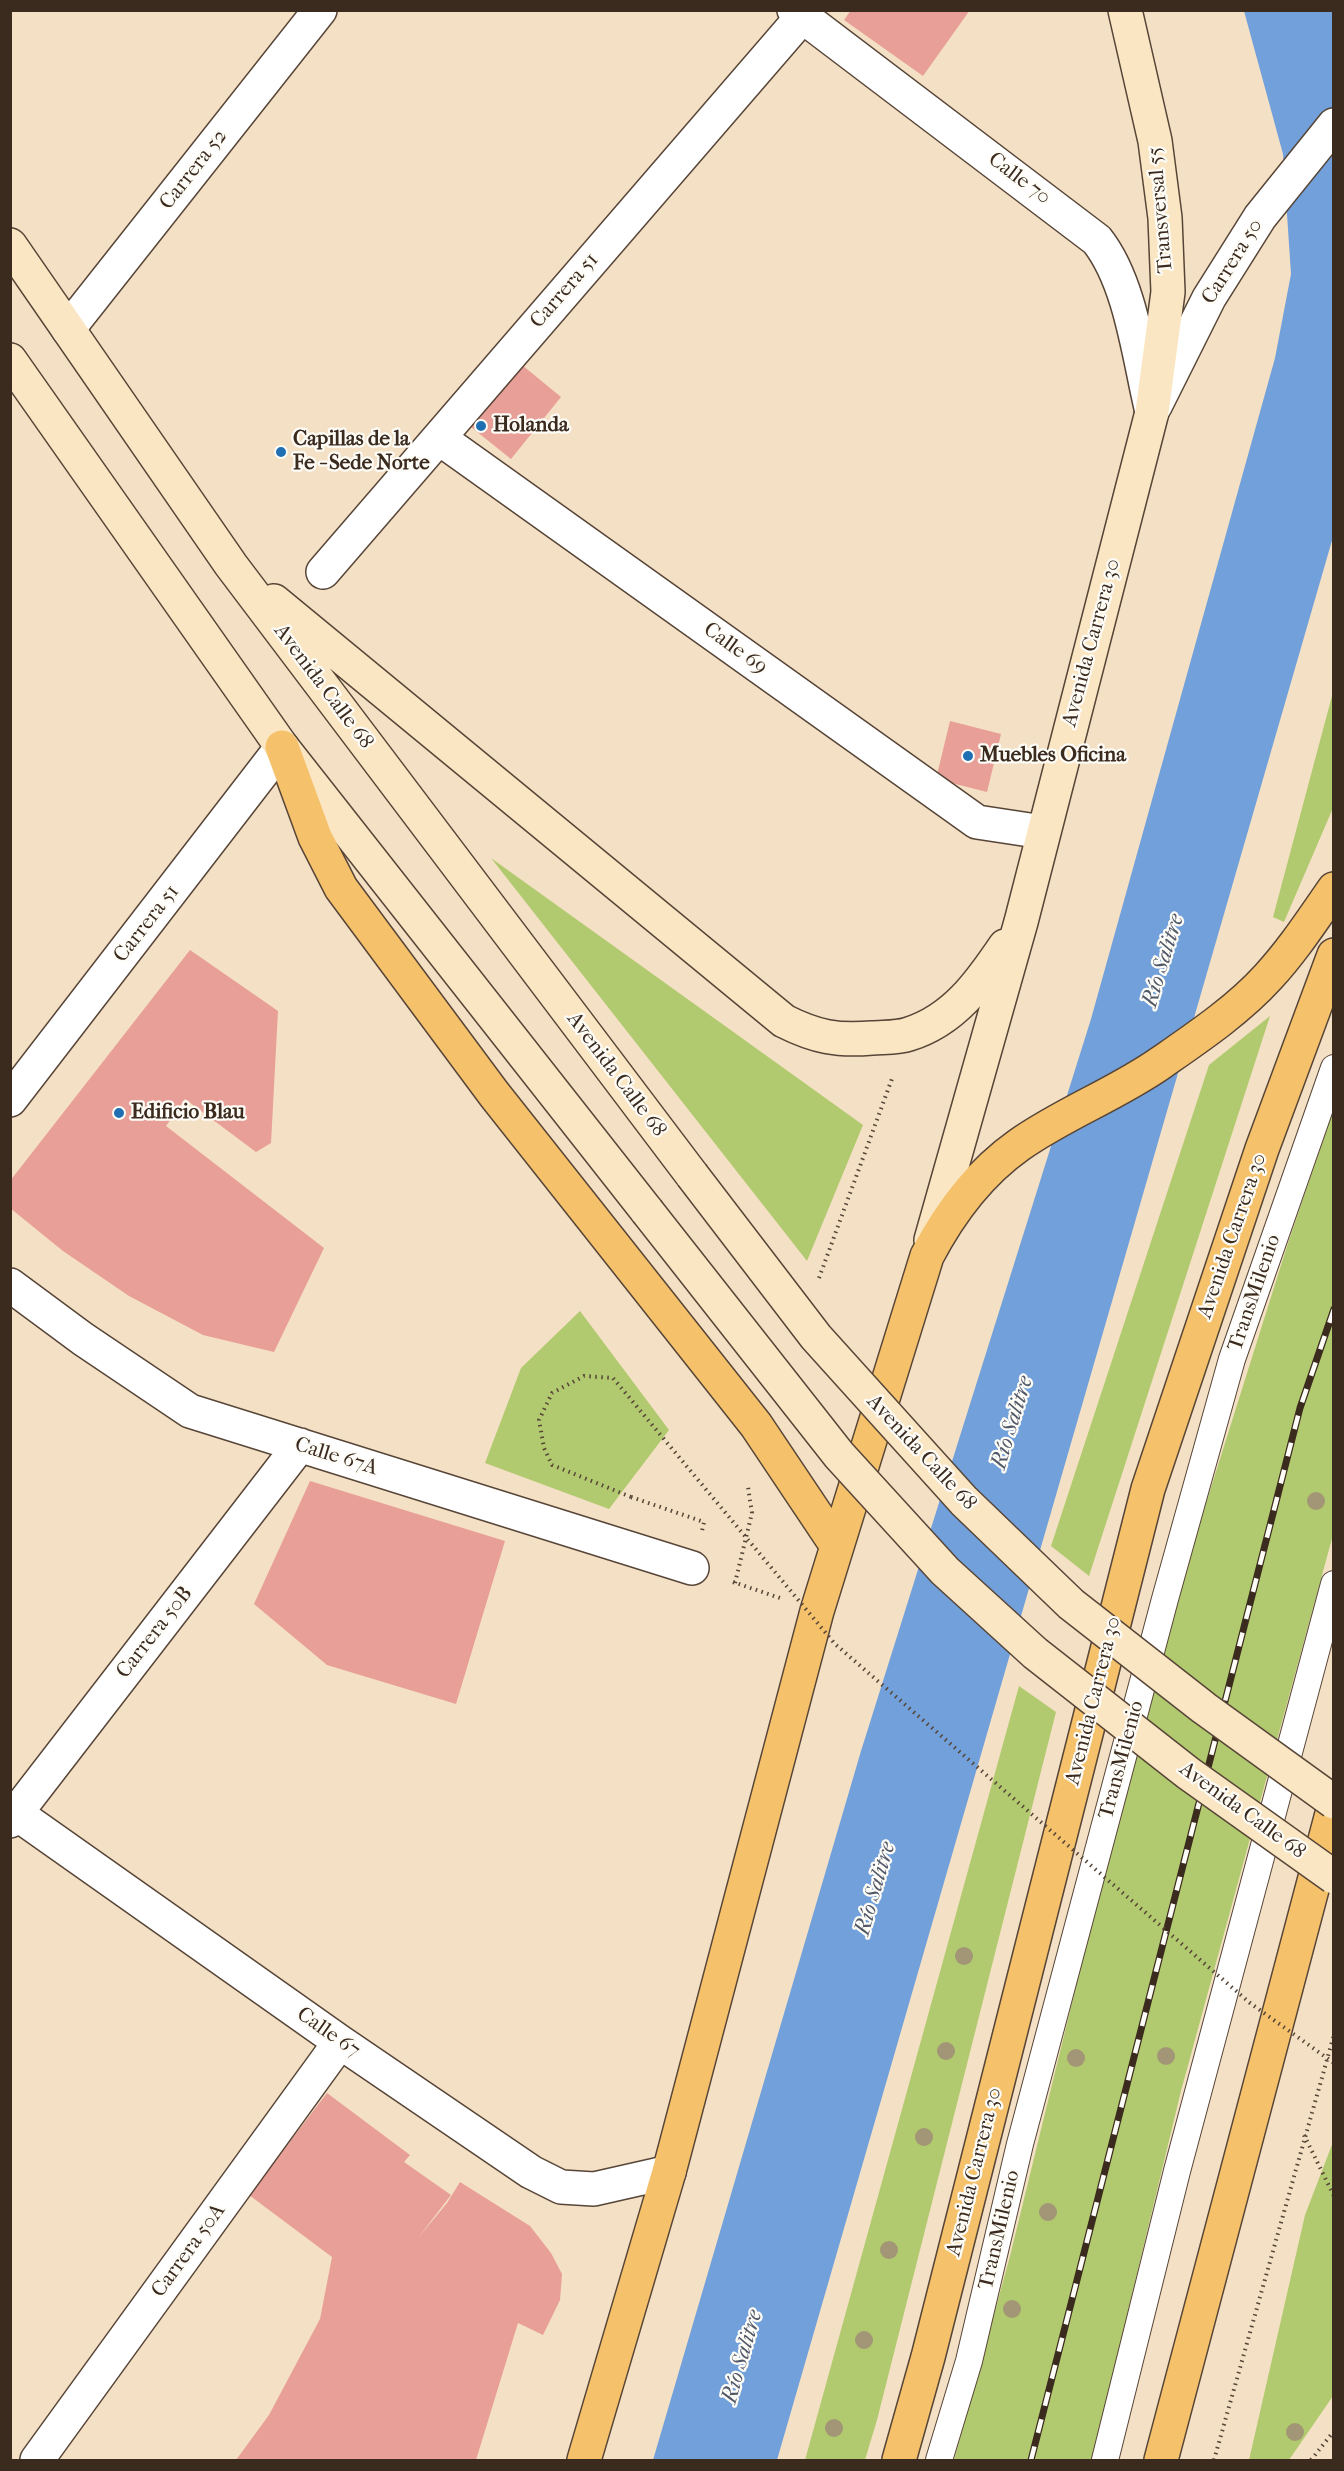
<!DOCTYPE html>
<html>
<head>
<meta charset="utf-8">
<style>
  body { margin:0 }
  #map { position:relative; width:1344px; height:2471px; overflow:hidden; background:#f4e0c5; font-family:"IM FELL French Canon",serif }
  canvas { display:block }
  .frame { position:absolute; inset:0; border:12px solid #3b2a1e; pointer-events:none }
</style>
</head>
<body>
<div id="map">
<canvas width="1344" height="2471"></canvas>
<div class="frame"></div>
</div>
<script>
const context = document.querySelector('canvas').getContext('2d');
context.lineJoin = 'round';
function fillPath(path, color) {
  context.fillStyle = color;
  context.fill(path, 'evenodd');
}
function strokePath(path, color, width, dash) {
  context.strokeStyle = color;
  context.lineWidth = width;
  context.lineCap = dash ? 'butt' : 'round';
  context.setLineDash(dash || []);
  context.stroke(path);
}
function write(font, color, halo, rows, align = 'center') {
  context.font = font + ' "IM FELL French Canon",serif';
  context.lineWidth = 4.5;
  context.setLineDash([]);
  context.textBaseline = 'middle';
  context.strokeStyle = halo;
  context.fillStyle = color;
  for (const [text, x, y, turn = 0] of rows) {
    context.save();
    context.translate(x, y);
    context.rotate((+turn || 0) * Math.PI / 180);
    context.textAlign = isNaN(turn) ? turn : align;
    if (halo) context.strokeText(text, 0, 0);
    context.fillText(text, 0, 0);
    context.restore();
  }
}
const green = new Path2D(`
  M1333,692V808L1284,922L1273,917Z
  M491,858L863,1125L807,1261Z
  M1270,1016L1089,1576L1051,1546L1209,1065Z
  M1333,1111V1535L1181,2091L1092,2460H954L1010,2256L1093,1917L1196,1535L1288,1243Z
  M580,1311L669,1430L609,1509L485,1463L521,1368Z
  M1019,1686L1056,1712L877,2420L865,2460H805Z
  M1333,2142V2396L1289,2460H1249L1305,2215Z`);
const water = new Path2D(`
  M1244,11H1333V537L777,2460H653L861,1751L1091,1019L1275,358L1291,274L1283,154Z`);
const building = new Path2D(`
  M851,10H970L923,76L844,20Z
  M522,365L561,397L511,459L471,427Z
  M950,721L1001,734L987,792L936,779Z
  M190,950L278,1011L271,1143L256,1152L185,1099L166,1126L324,1248L274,1352L203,1335L129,1296L63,1251L10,1208V1181Z
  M310,1481L505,1541L456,1704L327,1665L254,1604Z
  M327,2093L410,2155L404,2162L451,2195L418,2238L447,2203L460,2182L530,2226L551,2253L562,2274L560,2300L543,2335L518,2323L476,2460H236L269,2415L320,2319L332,2257L249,2195Z`);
const path = new Path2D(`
  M819,1278L893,1076
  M631,1497L704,1522L702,1531
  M733,1582L780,1598
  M735,1583L752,1513L748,1487
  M1304,2135L1334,2196
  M1214,2460L1334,2035
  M1311,2460L1334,2431`);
const lane = new Path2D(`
  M939,2460L969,2361L1020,2144L1165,1599L1232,1359L1334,1068
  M1105,2460L1177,2171L1334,1584`);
const street = new Path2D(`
  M794,10L1097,240C1131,283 1139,358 1152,412
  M68,329L320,10
  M1155,406L1209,298L1260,217L1334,125
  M439,438L977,822L1043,832
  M323,572L808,10
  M10,1100L282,747
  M10,1285L83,1339L190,1411L692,1568
  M10,1809L340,2042L531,2172L561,2187L594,2189L669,2172
  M10,1821L300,1445
  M37,2460L340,2042`);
const secondary = new Path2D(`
  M10,245L231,565L692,1175
  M10,360L282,747L647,1211
  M274,601L784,1021C816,1037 837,1041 872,1038C884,1037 898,1038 909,1034C954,1020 980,983 1005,946
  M931,1240L1021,922L1152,412L1168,292L1165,218L1155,141L1125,10`);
const highway = new Path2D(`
  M282,747L315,837L341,888L494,1094L756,1425L837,1546
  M584,2460L669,2172L817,1611L927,1256C950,1212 978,1174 1019,1145C1064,1113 1117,1094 1162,1062C1198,1037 1238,1010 1268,977C1293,950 1313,919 1334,889
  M899,2460L928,2357L1148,1489L1262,1149L1334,955
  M1161,2460L1334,1806`);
const rail = new Path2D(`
  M1031,2460L1300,1408L1334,1309`);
const pathBridge = new Path2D(`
  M631,1497L552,1465L544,1448L539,1420L552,1393L584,1376L613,1378L835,1644L1250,2003L1334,2063`);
const secondaryBridge = new Path2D(`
  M692,1175L816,1337L964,1501L1071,1604L1204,1708L1334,1802
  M647,1211L839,1455L945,1571L1035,1653L1188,1773L1334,1877`);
const trees = [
  [1316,1501],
  [964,1956],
  [946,2051],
  [1166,2056],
  [1076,2058],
  [924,2137],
  [1048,2212],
  [889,2250],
  [1012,2309],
  [864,2340],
  [834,2428],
  [1295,2432]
];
const markers = [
  [481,426,6,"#1f6fb2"],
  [281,452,6,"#1f6fb2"],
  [968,756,6,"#1f6fb2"],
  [119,1113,6,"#1f6fb2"]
];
const streetNames = [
  ["Carrera 52",194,170,-52],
  ["Calle 70",1019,179,37],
  ["Transversal 55",1161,210,-95],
  ["Carrera 50",1233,262,-58],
  ["Carrera 51",565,291,-49],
  ["Avenida Carrera 30",1092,643,-75],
  ["Calle 69",735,649,36],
  ["Avenida Calle 68",323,687,53],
  ["Carrera 51",147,924,-52],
  ["Avenida Calle 68",616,1075,53],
  ["Avenida Carrera 30",1233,1236,-71],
  ["TransMilenio",1255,1293,-71],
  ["Avenida Calle 68",921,1453,47],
  ["Calle 67A",336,1457,17],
  ["Carrera 50B",155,1633,-52],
  ["Avenida Carrera 30",1094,1701,-76],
  ["TransMilenio",1122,1760,-75],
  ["Avenida Calle 68",1242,1811,36],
  ["Calle 67",328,2033,35],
  ["Avenida Carrera 30",975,2172,-76],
  ["TransMilenio",1000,2230,-77],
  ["Carrera 50A",189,2251,-54]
];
const poiNames = [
  ["Holanda",493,426],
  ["Capillas de la",293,440],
  ["Fe - Sede Norte",293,464],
  ["Muebles Oficina",980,756],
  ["Edificio Blau",131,1113]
];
const waterNames = [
  ["Río Salitre",1164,961,-73],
  ["Río Salitre",1013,1423,-73],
  ["Río Salitre",876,1889,-74],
  ["Río Salitre",743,2357,-74]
];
fillPath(green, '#b2ca6f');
fillPath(water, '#71a0da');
fillPath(building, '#e89f97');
strokePath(lane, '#574537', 28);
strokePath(street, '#574537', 36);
strokePath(secondary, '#574537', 36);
strokePath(highway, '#574537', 36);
strokePath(path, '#574537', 4, [1.5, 4.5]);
strokePath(lane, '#fff', 26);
strokePath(street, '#fff', 33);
strokePath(secondary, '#fbe6c4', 33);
strokePath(highway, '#f5c16b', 33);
strokePath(rail, '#3b2a1e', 7);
strokePath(rail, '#fdfcf7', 4.5, [14]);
strokePath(secondaryBridge, '#574537', 36, []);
strokePath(pathBridge, '#574537', 4, [1.5, 4.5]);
strokePath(secondaryBridge, '#fbe6c4', 33);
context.fillStyle = '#a29676';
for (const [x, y] of trees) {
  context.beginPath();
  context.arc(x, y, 9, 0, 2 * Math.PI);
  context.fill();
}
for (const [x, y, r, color] of markers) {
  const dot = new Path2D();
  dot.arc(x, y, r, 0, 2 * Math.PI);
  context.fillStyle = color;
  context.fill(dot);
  strokePath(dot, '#fdfcf7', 2);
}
write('21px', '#3b2a1e', '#fdfcf7', streetNames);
write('bold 21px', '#3b2a1e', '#fdfcf7', poiNames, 'left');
write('italic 22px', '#515969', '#fdfcf7', waterNames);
</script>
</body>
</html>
